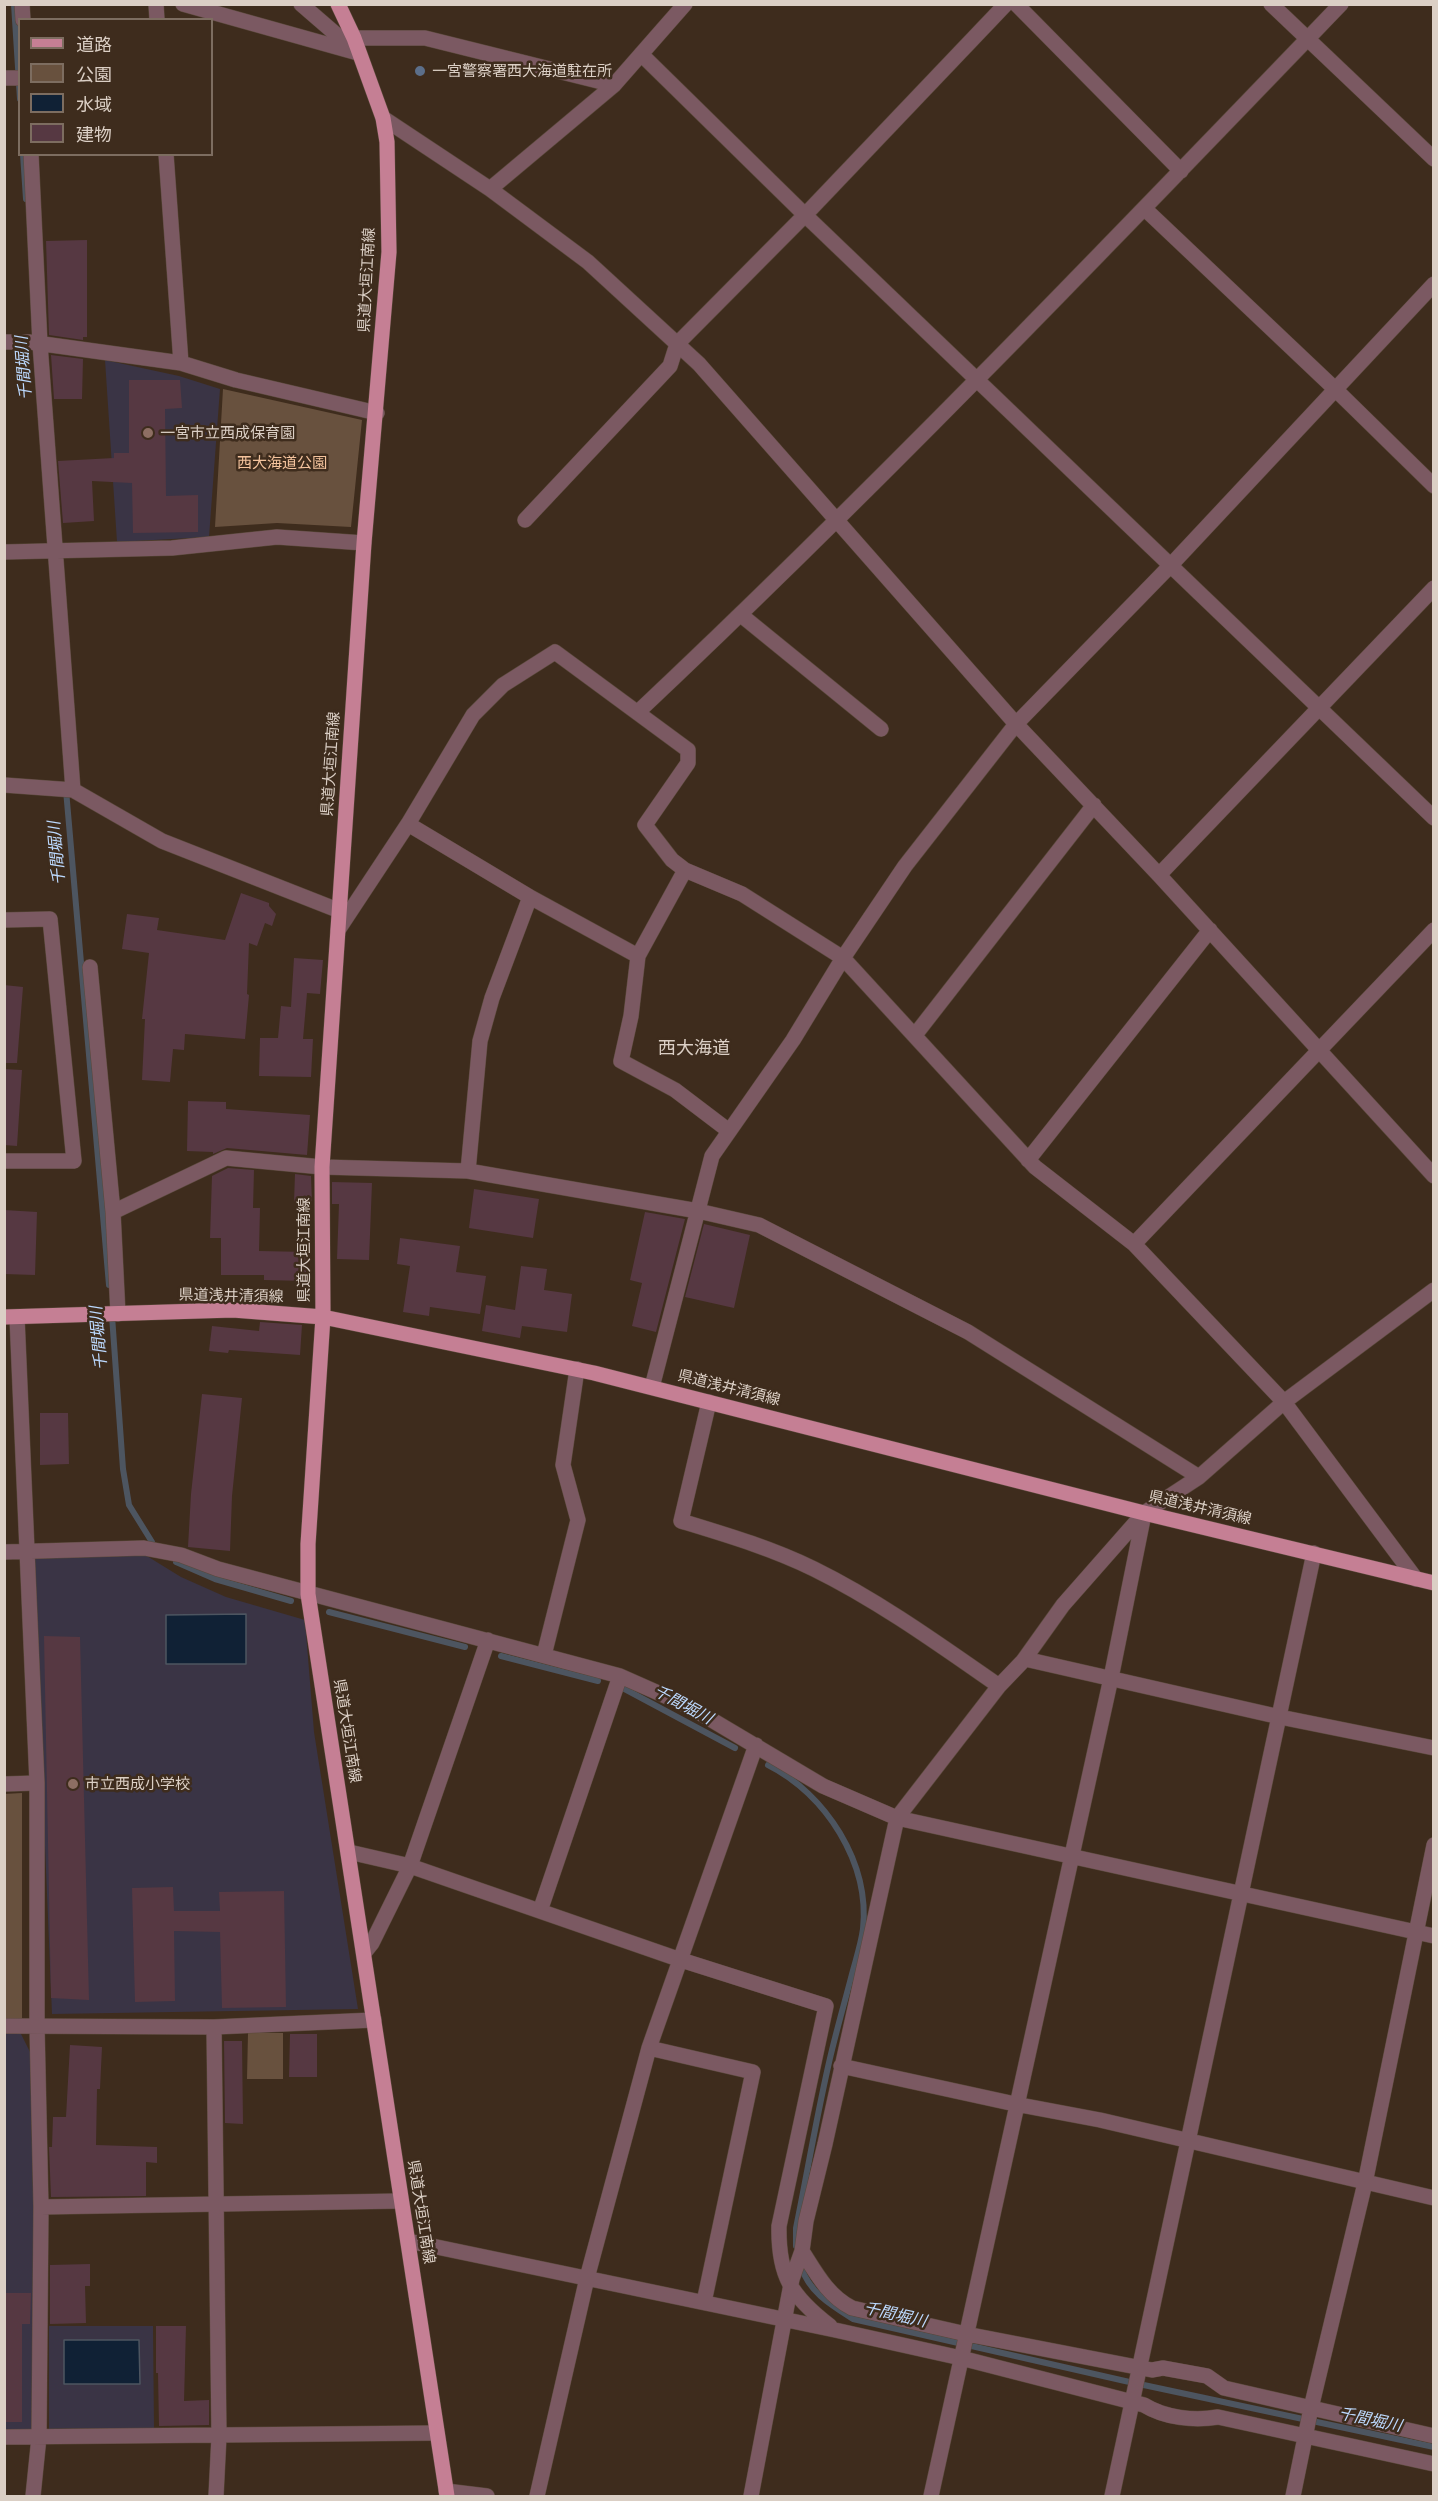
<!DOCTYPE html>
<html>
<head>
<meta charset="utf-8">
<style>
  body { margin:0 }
  #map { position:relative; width:1438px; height:2501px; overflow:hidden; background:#3e2c1d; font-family:Raleway,"Noto Sans JP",sans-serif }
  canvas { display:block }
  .frame { position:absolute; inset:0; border:6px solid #dbcfc5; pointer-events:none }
  .legend { position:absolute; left:18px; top:18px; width:195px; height:138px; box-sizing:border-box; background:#3e2c1d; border:2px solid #7d6d60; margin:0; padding:8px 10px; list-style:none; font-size:18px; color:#dbcfc5 }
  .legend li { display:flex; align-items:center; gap:12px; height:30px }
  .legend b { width:30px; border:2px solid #7d6d60 }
</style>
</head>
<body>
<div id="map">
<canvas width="1438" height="2501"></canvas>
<div class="frame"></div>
<ul class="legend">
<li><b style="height:8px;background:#c57f94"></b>道路</li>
<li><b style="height:16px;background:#68513e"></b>公園</li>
<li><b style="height:16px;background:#102135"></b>水域</li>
<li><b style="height:16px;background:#563842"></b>建物</li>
</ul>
</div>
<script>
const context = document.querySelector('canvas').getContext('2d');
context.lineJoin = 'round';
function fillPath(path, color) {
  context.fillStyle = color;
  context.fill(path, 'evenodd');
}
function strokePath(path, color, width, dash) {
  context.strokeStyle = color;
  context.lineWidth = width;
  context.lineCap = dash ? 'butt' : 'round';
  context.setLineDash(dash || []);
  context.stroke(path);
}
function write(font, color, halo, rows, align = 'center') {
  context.font = font + ' Raleway,"Noto Sans JP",sans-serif';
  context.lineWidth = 5;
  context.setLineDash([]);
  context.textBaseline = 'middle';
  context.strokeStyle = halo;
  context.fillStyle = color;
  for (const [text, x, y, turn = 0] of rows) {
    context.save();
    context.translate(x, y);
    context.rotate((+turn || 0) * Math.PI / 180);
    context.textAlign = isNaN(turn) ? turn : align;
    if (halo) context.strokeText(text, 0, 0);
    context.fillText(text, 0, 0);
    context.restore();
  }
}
const education = new Path2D(`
  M105,360L179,376L220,389L209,537L117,542Z
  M142,1553L181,1577L226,1597L305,1620L314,1732L358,2009L52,2014L33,1557Z
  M4,2032H20L30,2052L38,2424L32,2432H5Z
  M49,2326H153L154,2428L49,2429Z`);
const green = new Path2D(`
  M223,389L362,420L351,527L277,523L215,527Z
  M22,1793V2019H5L4,1794Z
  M248,2033H283V2079H247Z`);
const water = new Path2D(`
  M246,1614V1664H166V1615Z
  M64,2340H139L140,2384H64Z`);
const stream = new Path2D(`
  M14,4L20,99
  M23,154L26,199
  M66,790L109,1285
  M112,1316L123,1469L129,1505L152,1542
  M176,1562L215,1579L291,1601
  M329,1612L465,1647
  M501,1656L598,1681
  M619,1686L735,1748
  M768,1765C826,1794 870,1863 863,1929C861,1944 856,1959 852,1974C844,2005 835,2035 828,2067C816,2120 807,2174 796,2228V2246
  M801,2267C810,2293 831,2305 853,2319L1125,2381L1434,2447`);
const building = new Path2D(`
  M87,240V337H83V340L49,335L46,241Z
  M51,355L83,359L82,399H54Z
  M129,380H180L182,408L165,409L166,496L198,495V532L133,533L132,483L92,481L94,521L63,523L58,461L114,458V453H129Z
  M241,893L269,903V906L276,914L272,926L265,923L257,946L249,943L247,994L249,995L245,1039L185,1034L184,1050L173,1049L170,1082L142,1080L145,1019H142L149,953L122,949L127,914L159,918L157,930L225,940Z
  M294,958L323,960L320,994L307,993L303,1039H313L311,1077L259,1076L260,1038H278L281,1006L291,1007Z
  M4,985L23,987L17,1063H4Z
  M4,1069L22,1070L17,1146L4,1145Z
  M188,1101L226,1102V1109L310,1115L307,1155L227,1148L213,1154V1152L187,1151Z
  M228,1168L254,1170L253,1208H260L259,1251L307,1252L306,1281L264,1280V1275H221V1238H210L212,1176Z
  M295,1174L311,1176L312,1203L294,1202Z
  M332,1182L372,1183L369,1260L337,1259L339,1204H332Z
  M474,1189L539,1199L533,1238L469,1228Z
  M4,1210L37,1212L35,1275L4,1274Z
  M645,1212L685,1219L656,1332L632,1326L642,1283L630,1280Z
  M704,1224L750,1235L734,1308L685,1297Z
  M400,1238L460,1246L456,1272L486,1276L480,1314L430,1307L429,1316L403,1312L410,1266L397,1264Z
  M521,1266L547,1269L544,1290L572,1294L567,1332L522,1326L520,1338L482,1331L486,1305L515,1310Z
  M260,1322L302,1325L300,1355L229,1350L228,1353L209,1351L212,1326L259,1331Z
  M202,1394L242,1398L232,1496L230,1551L188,1547L191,1494Z
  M40,1413H68L69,1464L40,1465Z
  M44,1636L80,1637L89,2000L51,1998Z
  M173,1887L174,1911H220L219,1892L284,1891L286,2007L222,2008L220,1932L174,1931L175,2001L135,2002L132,1888Z
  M290,2034H317V2077H289Z
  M224,2041H242L243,2124L225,2123Z
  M70,2045L102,2047L100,2089H97L96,2145L157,2147V2163L146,2162V2196L51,2197L49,2147H52L53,2117H66Z
  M90,2264V2286H85L86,2323L50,2324V2265Z
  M4,2293H31L30,2324H22V2422H4Z
  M156,2326H186L184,2401L209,2400V2425L159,2426L158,2373H156Z`);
const minor = new Path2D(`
  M22,4L23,20
  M156,4L157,20
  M183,4L358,53
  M301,4L353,49
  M1016,4L1181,171
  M1271,4L1434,159
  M354,38H425L614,85
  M641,54L805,215L1434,818
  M4,78H20
  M383,118L490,189L588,262L699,364L1016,724L1159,875L1434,1176
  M31,154L40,344L73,790
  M166,154L181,363
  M490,189L614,85L685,4
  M1145,209L1335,389L1434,486
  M4,342H29L181,363L236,380L377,413
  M525,520L670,366L677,344L805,215L1006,4
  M4,552L172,548L277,537L364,543
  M741,615L881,729
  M638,712C880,484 1110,244 1341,4
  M4,785L73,790L162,841L340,911
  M408,824L530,897L638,956
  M685,870L638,956L631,1016L621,1061L675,1090L729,1131
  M1159,875L1434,588
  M4,920L50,919L74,1161H4
  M338,930L408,824L473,715L503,685L555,652L688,750V763L645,825L672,860L685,870L742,894L843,958L1035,1167L1134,1244L1284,1402L1416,1579
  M90,967L113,1212L118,1314
  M915,1035L1094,805
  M1028,1160L1210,930
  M468,1171L480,1041L492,998L530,897
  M113,1212L226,1158L322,1167L468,1171L698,1211L759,1225L968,1332L1199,1477
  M1134,1244L1434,930
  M17,1317L37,1783V2026L41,2207L39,2437L33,2496
  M652,1387L712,1156L793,1040L843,958L905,866L1016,724L1170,566L1434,284
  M709,1402L681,1521C727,1535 771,1548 814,1569C879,1601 940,1645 999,1686
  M4,1552L144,1548L181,1555L218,1569L620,1676L690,1707L823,1786L897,1818L1434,1936
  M544,1655L578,1520L563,1465L577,1369
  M1025,1659L1280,1717L1434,1748
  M4,1784L37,1783
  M349,1852L410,1866L678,1959L826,2006L779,2226C778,2276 791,2296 830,2326
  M540,1911L620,1676
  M364,1953L372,1943L410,1866L488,1640
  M4,2026L214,2027L374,2020
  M214,2027L219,2436L216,2496
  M649,2048L753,2072L704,2302
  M841,2066L1015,2104L1100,2120L1434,2198
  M41,2207L401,2201
  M408,2241L835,2330L961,2358L1144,2405C1165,2418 1194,2421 1218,2417L1434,2464
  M802,2251C816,2273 828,2296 852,2308L966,2334L1152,2370L1163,2368L1207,2376L1224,2388L1434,2436
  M4,2437L437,2433
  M446,2491L487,2496
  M537,2496L587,2278L649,2048L756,1745
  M751,2496L792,2279L802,2251L806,2221L825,2144L897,1818L999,1686L1023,1661L1063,1605L1144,1513L1199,1477L1284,1402L1434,1290
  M931,2496L1111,1678L1144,1514
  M1112,2496L1314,1553
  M1293,2496L1311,2408L1365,2183L1434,1845`);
const major = new Path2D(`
  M338,4L354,38L383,118L387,142L389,252L364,543L322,1167L323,1317L308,1544V1594L447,2496
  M4,1317L233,1310L323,1317L594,1373L1144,1513L1434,1583`);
const markers = [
  [420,71,6,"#5c6f8a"],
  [148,433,6,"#8d6e63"],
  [73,1784,6,"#8d6e63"]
];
const poiNames = [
  ["一宮警察署西大海道駐在所",432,71],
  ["一宮市立西成保育園",160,433],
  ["市立西成小学校",85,1784]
];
const streetNames = [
  ["県道大垣江南線",367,280,-87],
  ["県道大垣江南線",331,764,-86],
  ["県道大垣江南線",304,1250,-90],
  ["県道浅井清須線",231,1296,1],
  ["県道浅井清須線",729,1388,14],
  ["県道浅井清須線",1200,1508,13],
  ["県道大垣江南線",347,1731,81],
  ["県道大垣江南線",421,2212,81]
];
const parkNames = [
  ["西大海道公園",282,463]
];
const waterNames = [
  ["千間堀川",24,368,-94],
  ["千間堀川",57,853,-95],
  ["千間堀川",99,1338,-95],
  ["千間堀川",683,1705,28],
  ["千間堀川",895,2315,13],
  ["千間堀川",1370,2420,12]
];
const quarterNames = [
  ["西大海道",694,1049]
];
fillPath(education, '#3a3445');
fillPath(green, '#68513e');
fillPath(water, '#102135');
strokePath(water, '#4d5560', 1.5);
strokePath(stream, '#4d5560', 6);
fillPath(building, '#563842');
strokePath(minor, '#5a493b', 16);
strokePath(major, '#5a493b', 16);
strokePath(minor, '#7b5962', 15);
strokePath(major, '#c57f94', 15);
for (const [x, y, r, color] of markers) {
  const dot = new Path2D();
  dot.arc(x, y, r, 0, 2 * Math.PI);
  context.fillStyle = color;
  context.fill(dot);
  strokePath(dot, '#3e2c1d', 2);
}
write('15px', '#dbcfc5', '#3e2c1d', poiNames, 'left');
write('15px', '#dbcfc5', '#3e2c1d', streetNames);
write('15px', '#f4c39d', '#3e2c1d', parkNames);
write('italic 16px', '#bcd9fe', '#3e2c1d', waterNames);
write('18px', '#dbcfc5', '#3e2c1d', quarterNames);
</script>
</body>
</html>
